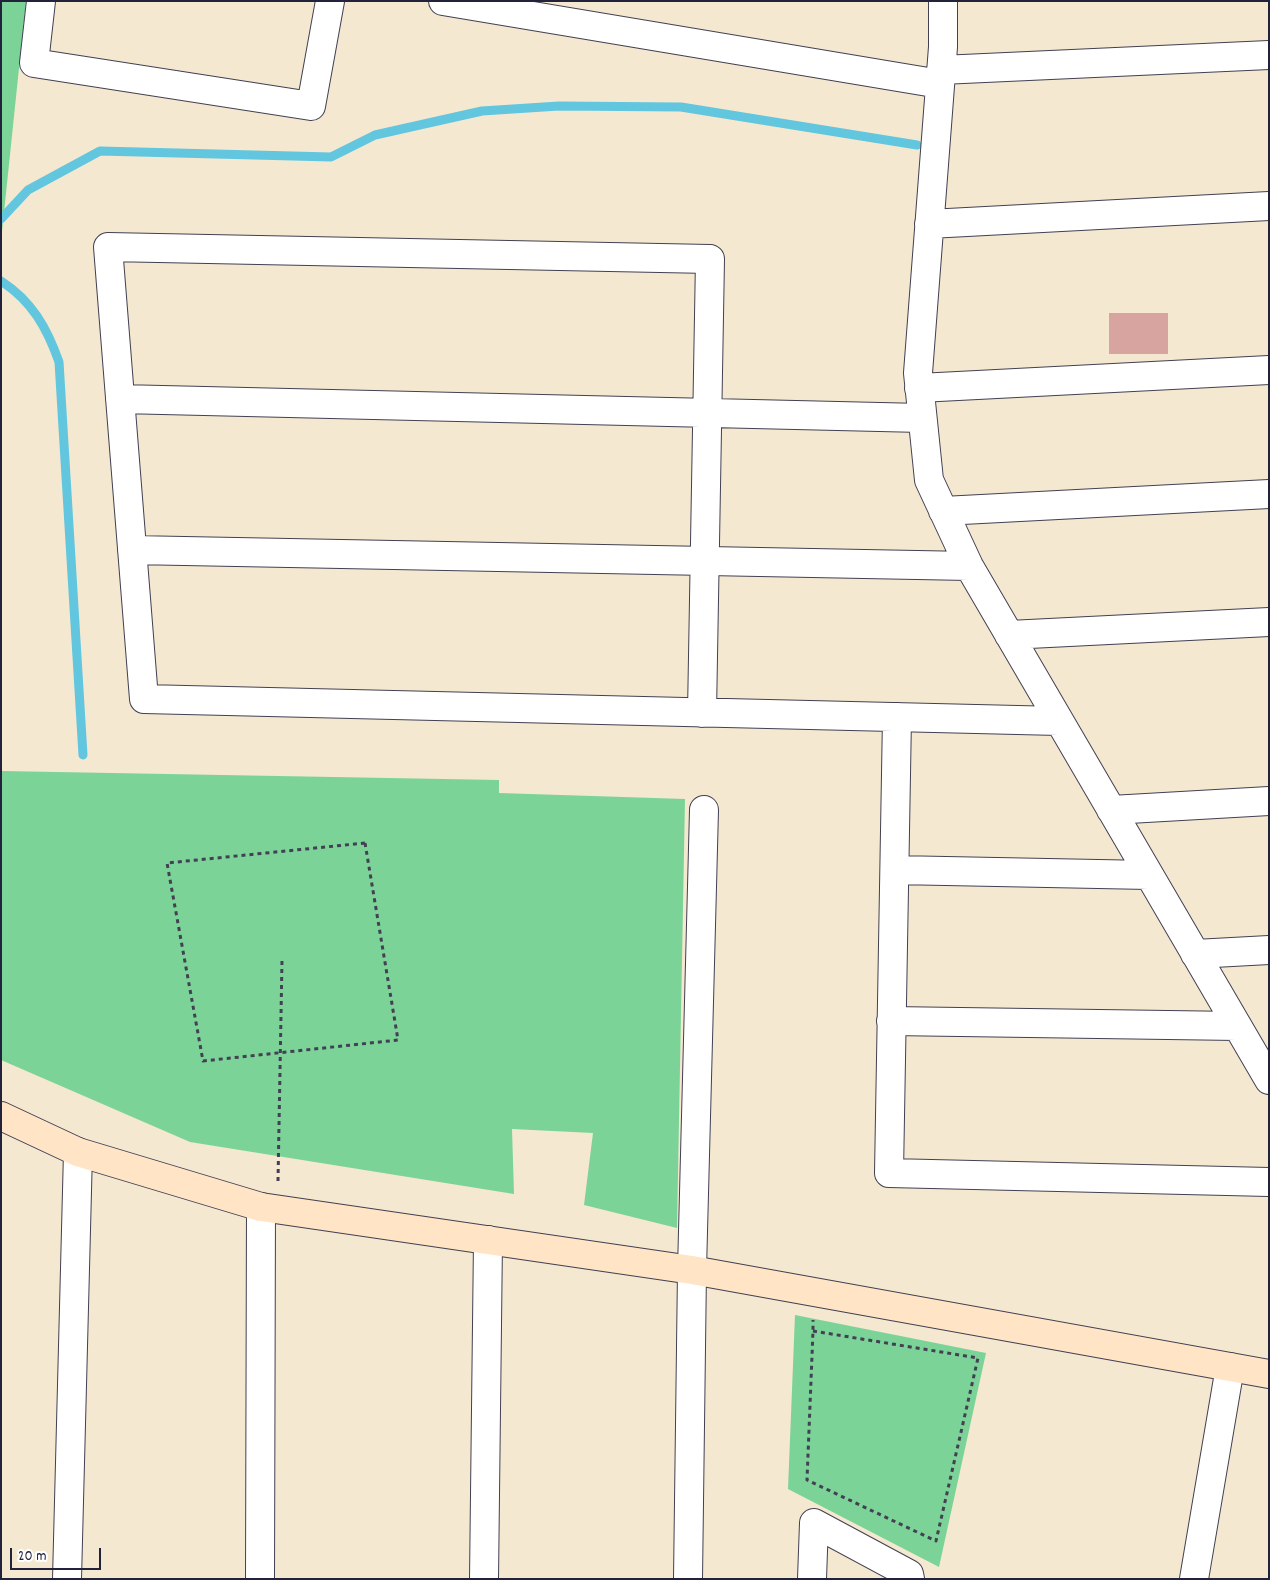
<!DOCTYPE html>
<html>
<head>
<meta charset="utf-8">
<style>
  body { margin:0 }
  #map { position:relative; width:1270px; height:1580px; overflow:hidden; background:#f4e8d1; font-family:Dekko,sans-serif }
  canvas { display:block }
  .frame { position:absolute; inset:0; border:2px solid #22223b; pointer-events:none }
  .scale { position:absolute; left:10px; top:1548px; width:91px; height:22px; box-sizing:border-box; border:2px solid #22223b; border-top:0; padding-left:6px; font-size:15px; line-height:18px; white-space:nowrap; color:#22223b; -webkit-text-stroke:4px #fff; paint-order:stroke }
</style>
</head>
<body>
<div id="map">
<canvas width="1270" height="1580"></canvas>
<div class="frame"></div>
<div class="scale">20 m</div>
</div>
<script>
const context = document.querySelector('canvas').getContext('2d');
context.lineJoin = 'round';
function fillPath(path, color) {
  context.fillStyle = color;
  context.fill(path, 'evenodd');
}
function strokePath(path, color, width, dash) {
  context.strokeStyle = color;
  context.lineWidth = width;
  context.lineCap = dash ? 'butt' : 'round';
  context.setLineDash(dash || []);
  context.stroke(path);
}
const green = new Path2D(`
  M1,1H26L1,241Z
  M1,771L499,780V793L685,799L677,1228L584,1205L593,1133L512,1129L514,1194L190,1142L1,1060Z
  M795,1315L986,1353L939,1567L788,1489Z`);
const stream = new Path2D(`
  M1,219L28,190L100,151L331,157L375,135L482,111L559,106L681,107L917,145
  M1,281C32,301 47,328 59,362L83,755`);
const building = new Path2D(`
  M1109,313H1168V354H1109Z`);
const path = new Path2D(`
  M365,843L398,1040L203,1061L167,863Z
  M278,1181L282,960
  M813,1331L978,1358L936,1541L807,1480L813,1331V1320`);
const street = new Path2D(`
  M41,1L34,63L311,106L330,1
  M443,1L940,84
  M943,1V47L918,373L929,480L969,566L1269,1080
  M941,70L1269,55
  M929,224L1269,206
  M919,388L1269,370
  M120,399L922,418
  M943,511L1269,494
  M132,550L969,566
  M1009,635L1269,622
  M702,713L710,259L108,247L144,699C449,707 754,713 1059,721
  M897,717L889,1173L1269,1182
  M1111,810L1269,801
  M895,870L1149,875
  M1195,954L1269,950
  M891,1021L1237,1026
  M67,1579L78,1152
  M260,1579L261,1207
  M484,1579L488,1240
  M688,1579L692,1270L704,810
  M812,1579L814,1523L909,1574L910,1579
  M1194,1579L1230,1367`);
const secondary = new Path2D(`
  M1,1116L78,1152L261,1207L692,1270L1269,1374`);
fillPath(green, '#7bd398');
strokePath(stream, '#61c6de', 9);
fillPath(building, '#d7a49f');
strokePath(street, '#424052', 30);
strokePath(secondary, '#424052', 30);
strokePath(path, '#424052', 3, [4, 4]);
strokePath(street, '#fff', 28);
strokePath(secondary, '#ffe4c6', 28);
</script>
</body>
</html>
